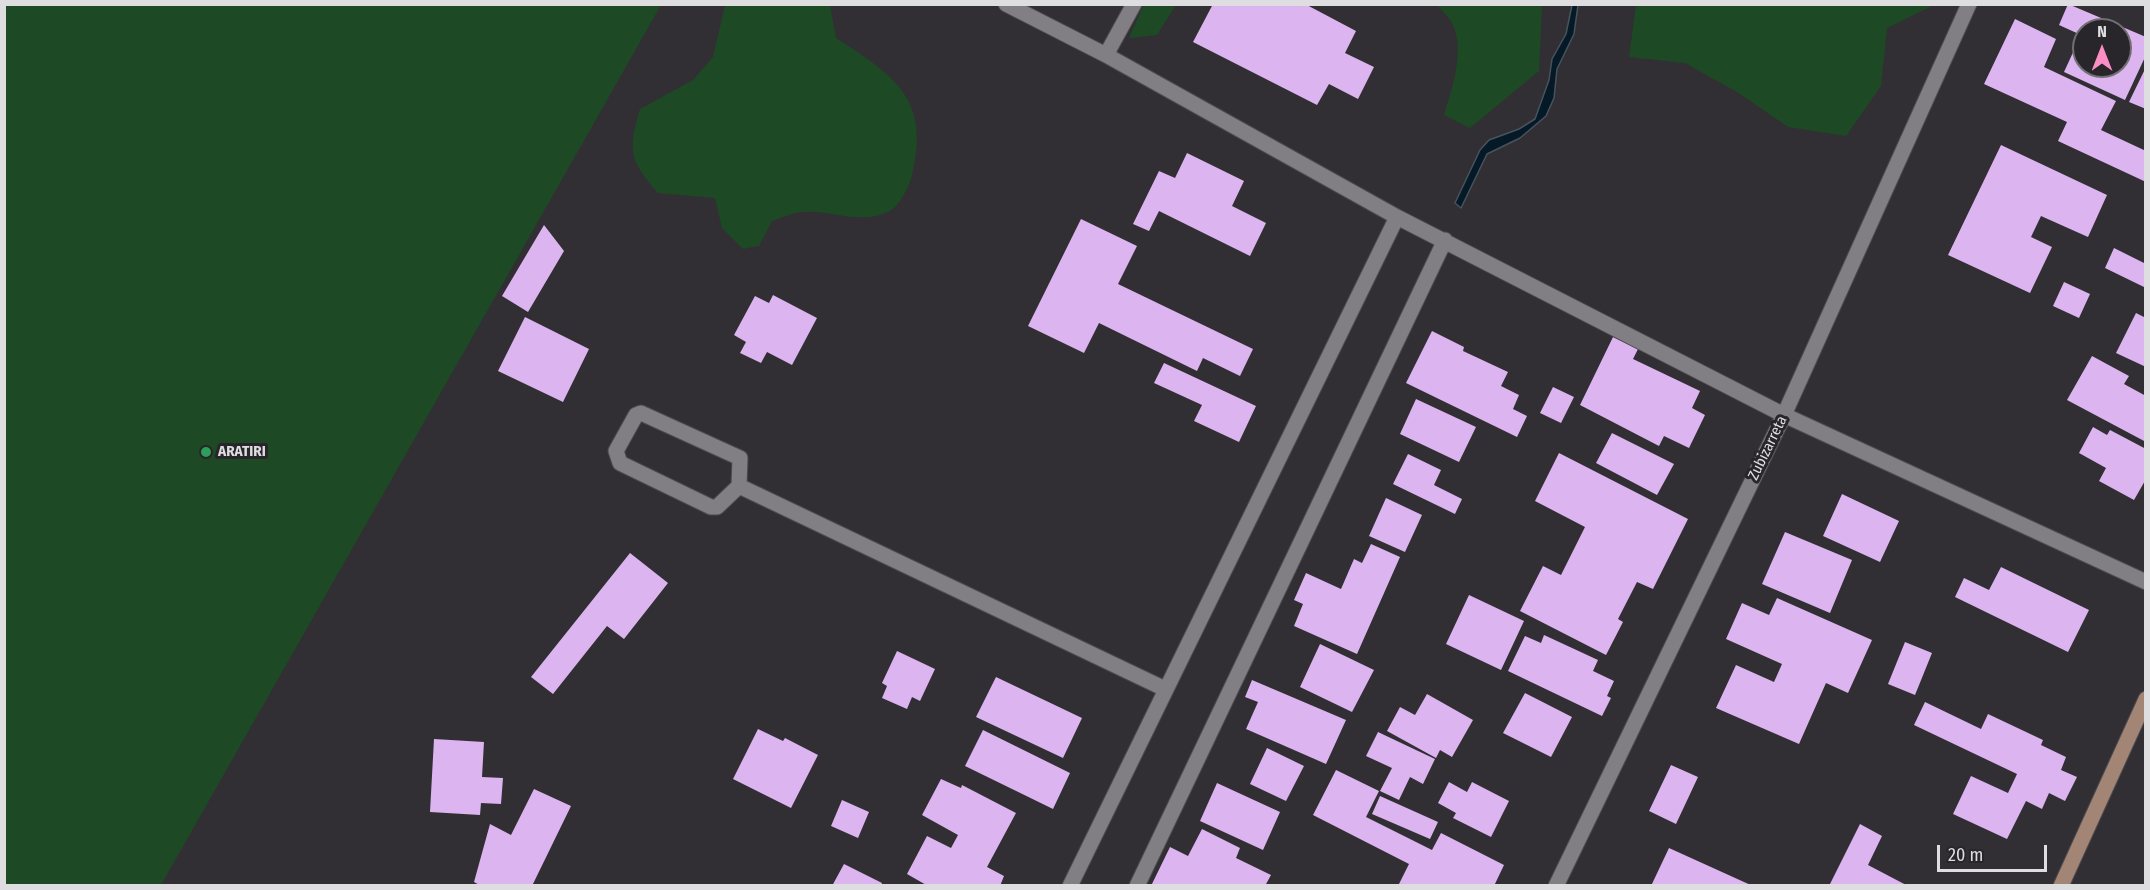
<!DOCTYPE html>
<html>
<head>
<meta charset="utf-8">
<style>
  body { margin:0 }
  #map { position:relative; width:2150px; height:890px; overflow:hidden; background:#322f34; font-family:"Fira Sans Condensed",sans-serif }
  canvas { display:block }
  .frame { position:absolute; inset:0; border:6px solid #dedddf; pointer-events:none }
  .north { position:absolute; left:2072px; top:18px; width:60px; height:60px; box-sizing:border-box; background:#28262a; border:2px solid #716f72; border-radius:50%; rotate:0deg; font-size:16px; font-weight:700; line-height:24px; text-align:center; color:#dedddf }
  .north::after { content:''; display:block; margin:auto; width:21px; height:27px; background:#fb8fc5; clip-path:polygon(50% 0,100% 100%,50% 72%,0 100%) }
  .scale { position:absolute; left:1937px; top:845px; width:110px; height:27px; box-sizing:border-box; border:3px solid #dedddf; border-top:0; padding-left:8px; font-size:18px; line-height:21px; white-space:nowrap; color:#dedddf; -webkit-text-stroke:4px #28262a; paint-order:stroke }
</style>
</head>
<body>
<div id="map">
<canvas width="2150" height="890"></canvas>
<div class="frame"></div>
<div class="north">N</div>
<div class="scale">20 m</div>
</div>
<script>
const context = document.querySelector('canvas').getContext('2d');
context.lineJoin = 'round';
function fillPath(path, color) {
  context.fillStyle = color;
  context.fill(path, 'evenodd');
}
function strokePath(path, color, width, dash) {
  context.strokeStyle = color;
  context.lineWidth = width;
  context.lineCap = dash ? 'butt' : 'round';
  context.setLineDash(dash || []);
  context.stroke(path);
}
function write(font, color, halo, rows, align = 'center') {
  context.font = font + ' "Fira Sans Condensed",sans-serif';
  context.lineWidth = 6;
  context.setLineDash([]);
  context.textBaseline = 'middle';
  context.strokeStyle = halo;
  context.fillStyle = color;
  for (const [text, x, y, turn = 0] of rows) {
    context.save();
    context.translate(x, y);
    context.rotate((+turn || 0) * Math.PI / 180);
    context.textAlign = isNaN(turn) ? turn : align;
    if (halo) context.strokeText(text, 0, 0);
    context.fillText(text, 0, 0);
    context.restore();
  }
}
const green = new Path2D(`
  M5,4L661,5L161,885H5Z
  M1144,4L1176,5L1157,35L1129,38Z
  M725,5H830L836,38C893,75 931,98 912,175C909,187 900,206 888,212C860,225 832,210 803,212C793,212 782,218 772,221L759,246L743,249L722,228L715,198L658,193C629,160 628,150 640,109L693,80L713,57Z
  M1437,5H1542L1539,71L1470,128L1444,115C1452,89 1464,54 1454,27C1451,19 1442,11 1437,5Z
  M1636,5V4L1934,5L1887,28L1881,86L1846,136L1788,127L1737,92L1685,63L1629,57Z`);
const water = new Path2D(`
  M1572,5H1578L1574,34L1557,69L1554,98L1546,116L1520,138L1487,154L1461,208L1455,203L1480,150L1489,140L1519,129L1535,119L1549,80L1552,59L1566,34Z`);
const building = new Path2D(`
  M1213,4H1305L1356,31L1345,53L1374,67L1358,99L1329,84L1317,105L1193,42Z
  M2068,4L2146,37V55L2125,100L2064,72L2081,35L2059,25ZM2084,30H2120V66H2084Z
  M2015,19L2056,39L2044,67L2116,101L2101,130L2146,151V182L2058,141L2067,122L1984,84Z
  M2146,67V109L2129,102Z
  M2001,145L2107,195L2088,237L2041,216L2031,237L2052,247L2030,293L1948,255Z
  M1187,153L1244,181L1232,206L1266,223L1250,256L1159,211L1149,231L1133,224L1159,171L1175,178Z
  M1081,219L1137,246L1118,284L1253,349L1240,376L1203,358L1197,371L1099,323L1084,353L1028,326Z
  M544,225L564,251L528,312L502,296Z
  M2114,248L2146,264V288L2105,268Z
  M2064,282L2090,294L2079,318L2053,306Z
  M773,295L817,318L792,365L767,352L761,363L740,353L746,342L734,335L755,296L769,303Z
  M2136,313L2146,318V367L2116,353Z
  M525,317L589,349L563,402L498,371Z
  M1432,331L1464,347L1463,351L1508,372L1501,386L1519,395L1513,409L1527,416L1517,437L1406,383Z
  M1613,337L1638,349L1633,359L1700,391L1692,408L1705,415L1689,448L1664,436L1659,446L1580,405Z
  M2092,356L2129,376L2124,384L2146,396V442L2067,400Z
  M1164,363L1256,406L1239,442L1194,421L1202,405L1154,383Z
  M1553,387L1574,397L1561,423L1540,413Z
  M1416,399L1476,427L1459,462L1400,434Z
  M2093,427L2107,435L2110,430L2146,449V479L2134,500L2099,481L2106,468L2079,453Z
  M1612,433L1674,464L1657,495L1596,463Z
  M1559,453L1688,519L1653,589L1637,582L1618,619L1623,622L1606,655L1520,611L1543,566L1561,575L1585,527L1535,501Z
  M1408,454L1441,470L1434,485L1462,499L1455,514L1393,484Z
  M1842,494L1899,521L1880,562L1823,536Z
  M1386,498L1422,515L1405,552L1369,536Z
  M1785,532L1852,560L1830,613L1762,584Z
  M1371,544L1400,557L1357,654L1294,626L1303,604L1294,600L1306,573L1341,589L1354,559L1362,563Z
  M630,553L668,583L624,639L607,626L553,694L531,677Z
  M2001,567L2089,610L2068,652L1955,597L1964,578L1989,590Z
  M1469,595L1524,621L1501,670L1446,644Z
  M1777,598L1872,640L1848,693L1826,683L1799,744L1716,708L1736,665L1774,682L1782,664L1726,639L1742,603L1769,615Z
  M1544,635L1598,660L1593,671L1614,681L1607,696L1611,698L1602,716L1508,671L1525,636L1541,643Z
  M1905,642L1932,653L1915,695L1888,684Z
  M1320,644L1374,670L1352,712L1300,687Z
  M897,651L935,669L920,701L912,697L907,709L882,698L887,686L882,683Z
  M996,677L1082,718L1063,758L976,717Z
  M1252,680L1346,720L1326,764L1246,729L1258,702L1245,697Z
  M1525,693L1572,717L1551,757L1503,733Z
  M1427,694L1473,720L1452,757L1440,750L1436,758L1387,731L1400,707L1415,715Z
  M1925,702L1981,729L1988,714L2043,740L2041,745L2066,757L2061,770L2077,777L2065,801L2049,793L2042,809L2026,801L2007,839L1953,814L1971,776L2008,793L2017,774L1914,725Z
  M758,729L783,741L785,738L818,755L791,808L733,779Z
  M983,730L1070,773L1053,809L965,766Z
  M1378,732L1435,759L1423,784L1410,777L1399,800L1380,791L1392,768L1366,756Z
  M434,739L484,742L482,777L503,778L501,804L481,803L480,815L430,812Z
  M1267,748L1304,766L1286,801L1250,784Z
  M1671,765L1698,777L1676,824L1649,811Z
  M1336,770L1379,791L1366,817L1432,850L1441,833L1504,865L1494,886H1398L1409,864L1313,815Z
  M941,779L961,788L962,785L1016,813L987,867L1004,876L1000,886H928L907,874L927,836L951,848L958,835L922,815Z
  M1449,782L1467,792L1472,782L1509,801L1491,837L1453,818L1456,813L1438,803Z
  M1217,783L1280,812L1263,850L1200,821Z
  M534,789L571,806L532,886H481L474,882L490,824L511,835Z
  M1380,796L1438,822L1430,839L1372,814Z
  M842,800L869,812L858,838L831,826Z
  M1860,824L1882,836L1868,865L1908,886H1829Z
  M1202,829L1240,848L1236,858L1271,875L1265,886H1151L1170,847L1188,856Z
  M1669,848L1744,882L1753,886H1651Z
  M844,864L882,883L881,886H832Z`);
const street = new Path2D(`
  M1006,4L1106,55L1397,217L1784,415L2146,582
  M1106,55L1134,4
  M641,413L740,458L739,486L717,507H711L620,463L616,451L636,415Z
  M739,486L1165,689
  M1070,886L1397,217
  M1137,886L1445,240
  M1556,886L1784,415L1969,4`);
const secondary = new Path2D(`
  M2061,886L2146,699`);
const markers = [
  [206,452,6,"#2e9e5b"]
];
const streetNames = [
  ["Zubizarreta",1768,448,-64]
];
const poiNames = [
  ["ARATIRI",218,452]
];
fillPath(green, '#1d4925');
fillPath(water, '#051926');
strokePath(water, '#46545e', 1.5);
fillPath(building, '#dbb4f0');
strokePath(street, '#4d4b4e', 17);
strokePath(secondary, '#4d4b4e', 17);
strokePath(street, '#827f84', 15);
strokePath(secondary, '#a28574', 15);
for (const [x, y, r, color] of markers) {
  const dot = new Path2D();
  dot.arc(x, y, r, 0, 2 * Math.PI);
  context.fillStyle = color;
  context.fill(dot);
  strokePath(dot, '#28262a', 2);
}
write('15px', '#dedddf', '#28262a', streetNames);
write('bold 15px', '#dedddf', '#28262a', poiNames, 'left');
</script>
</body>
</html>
